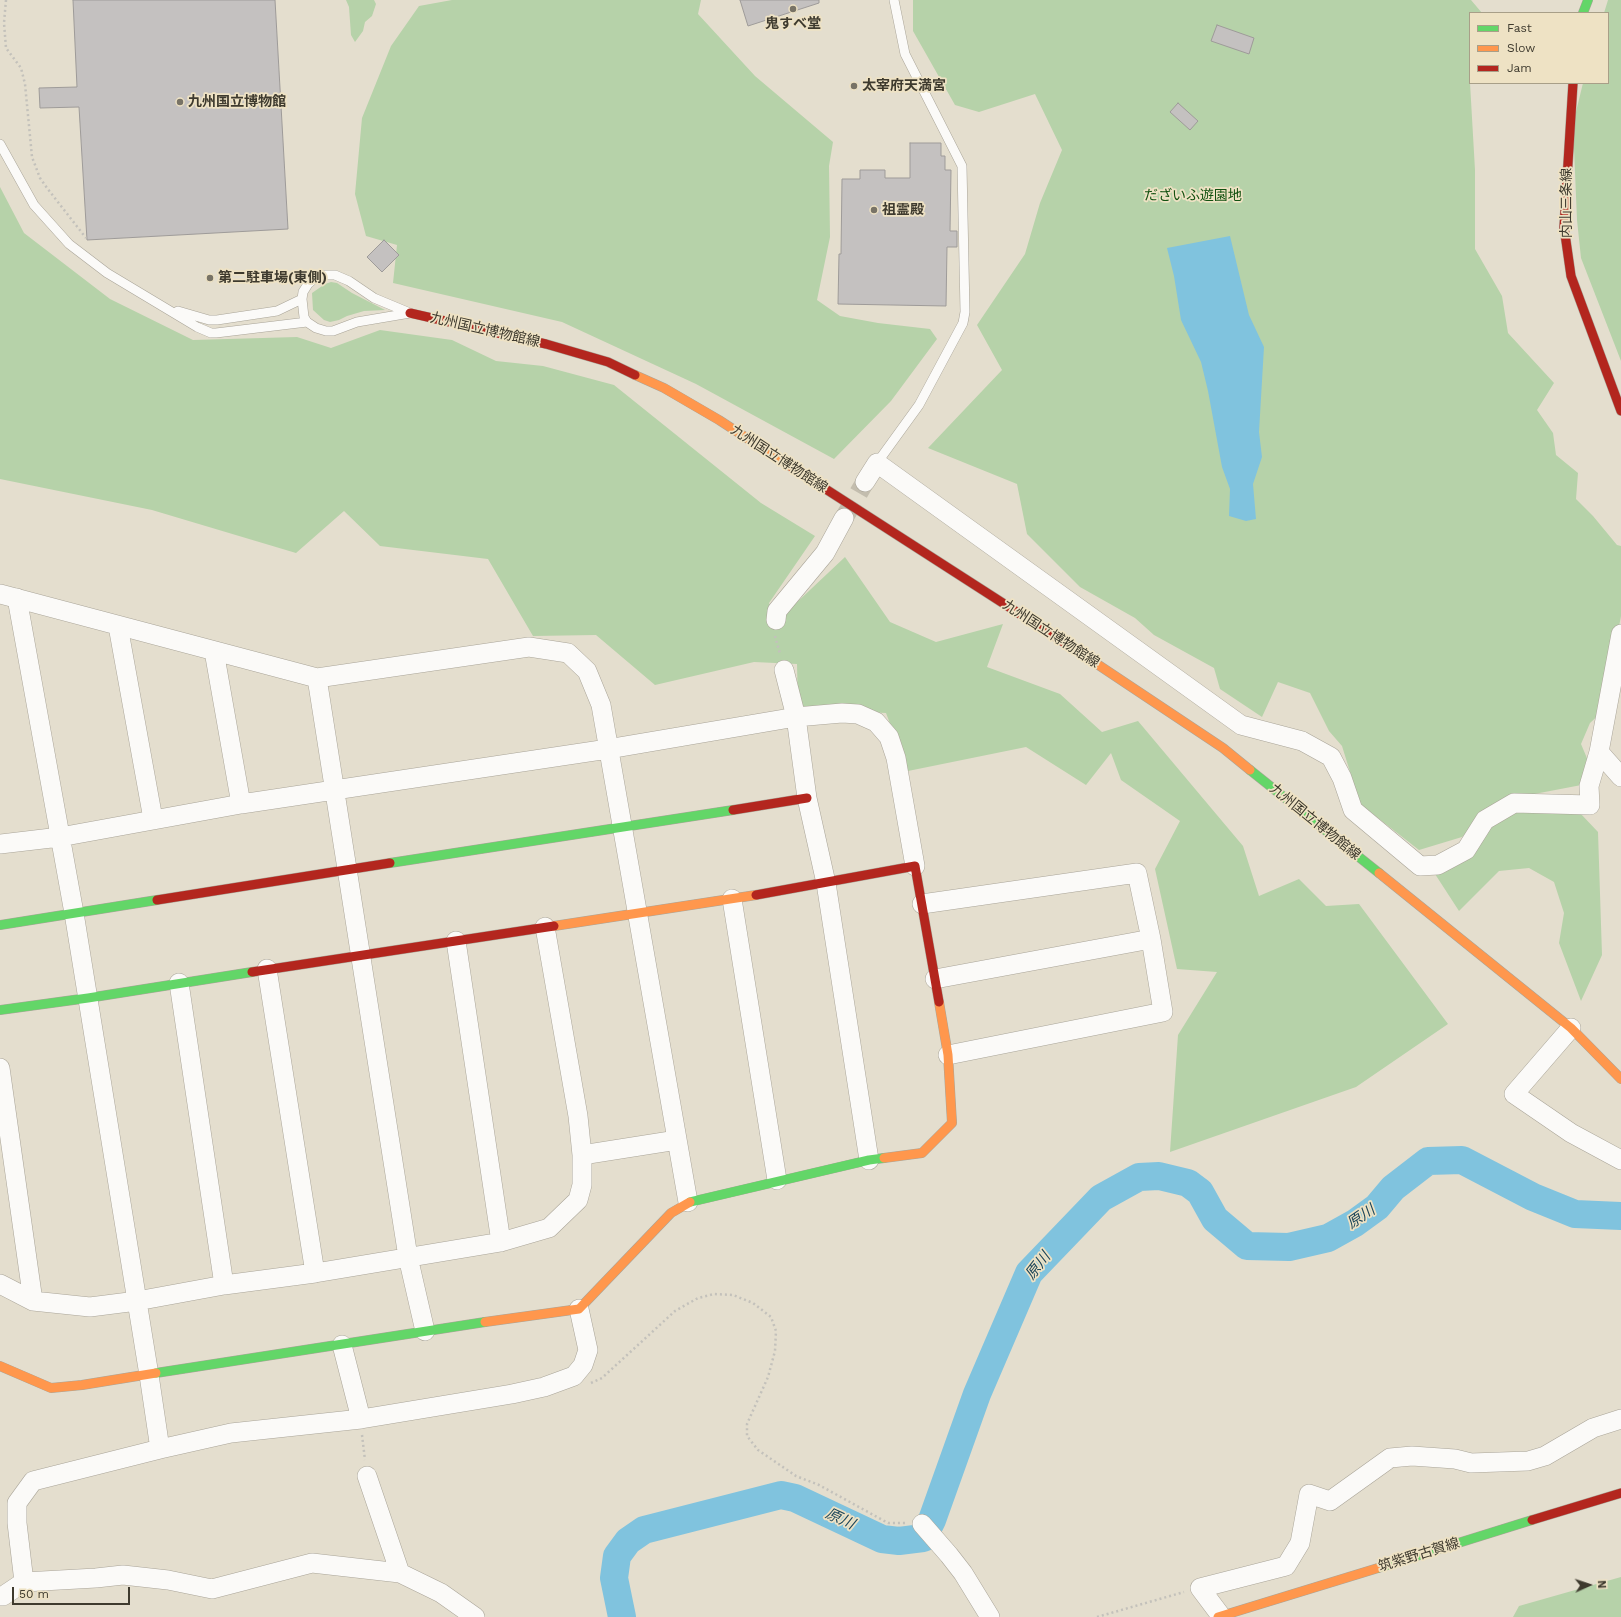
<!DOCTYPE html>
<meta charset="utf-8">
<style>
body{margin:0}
#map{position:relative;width:1621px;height:1617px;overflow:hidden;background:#e4dece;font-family:"Work Sans",sans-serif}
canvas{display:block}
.legend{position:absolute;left:1469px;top:12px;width:140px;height:72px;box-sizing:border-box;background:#eee2c4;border:1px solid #a89f88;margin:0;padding:5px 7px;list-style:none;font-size:12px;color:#3e3a2e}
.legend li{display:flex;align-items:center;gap:8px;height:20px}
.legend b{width:20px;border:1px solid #a89f88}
.north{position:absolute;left:1569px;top:1565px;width:40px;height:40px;-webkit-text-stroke:3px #eee2c4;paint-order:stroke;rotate:87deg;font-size:11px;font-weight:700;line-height:16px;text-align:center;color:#3e3a2e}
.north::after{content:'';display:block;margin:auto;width:14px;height:18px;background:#3e3a2e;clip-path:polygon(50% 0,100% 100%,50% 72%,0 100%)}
.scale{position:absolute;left:12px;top:1587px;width:118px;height:18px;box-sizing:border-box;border:2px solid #3e3a2e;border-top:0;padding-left:5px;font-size:12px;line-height:14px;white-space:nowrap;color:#3e3a2e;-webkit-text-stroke:3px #eee2c4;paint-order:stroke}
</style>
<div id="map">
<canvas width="1621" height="1617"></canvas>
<ul class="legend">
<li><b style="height:5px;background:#63d668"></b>Fast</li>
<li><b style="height:5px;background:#ff974d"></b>Slow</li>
<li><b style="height:5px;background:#b3261e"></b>Jam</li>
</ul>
<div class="north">N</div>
<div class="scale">50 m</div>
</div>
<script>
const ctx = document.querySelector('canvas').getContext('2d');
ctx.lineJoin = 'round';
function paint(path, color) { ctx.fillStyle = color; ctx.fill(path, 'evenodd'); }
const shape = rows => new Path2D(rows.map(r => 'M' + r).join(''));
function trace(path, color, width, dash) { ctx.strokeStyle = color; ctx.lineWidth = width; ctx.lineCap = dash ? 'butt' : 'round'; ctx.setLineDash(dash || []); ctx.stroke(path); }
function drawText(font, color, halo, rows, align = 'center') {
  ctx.font = font + ' "Work Sans","Noto Sans JP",sans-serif'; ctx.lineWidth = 3.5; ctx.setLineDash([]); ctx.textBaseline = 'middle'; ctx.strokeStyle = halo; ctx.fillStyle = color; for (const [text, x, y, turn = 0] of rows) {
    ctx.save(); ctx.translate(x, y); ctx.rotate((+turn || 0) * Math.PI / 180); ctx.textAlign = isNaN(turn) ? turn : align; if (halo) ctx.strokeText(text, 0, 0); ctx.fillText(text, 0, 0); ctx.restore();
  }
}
paint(shape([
 [346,0,374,0,376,4,372,16,365,22,363,31,355,42,351,35,349,7],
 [452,0,701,0,698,14,755,76,833,142,829,166,830,237,817,300,840,316,878,323,930,329,937,339,891,401,834,459,696,384,562,322,393,283,397,245,366,236,355,194,362,118,391,46,419,6],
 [913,0,1471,0,1482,13,1470,13,1470,83,1475,170,1475,249,1502,296,1508,333,1554,383,1537,410,1553,433,1556,455,1578,473,1576,499,1593,516,1617,545,1621,546,1621,616,1603,711,1590,723,1581,744,1597,782,1503,800,1462,837,1419,850,1360,804,1342,746,1329,731,1310,693,1278,682,1262,717,1220,689,1214,668,1154,635,1135,618,1080,587,1027,534,1017,484,928,448,1002,370,977,325,1025,254,1040,203,1062,150,1035,94,979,112,955,105,913,31],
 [1608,0,1621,0,1621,361,1581,258,1577,220,1573,124,1583,83,1608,83,1608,13,1604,13],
 [0,187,24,233,110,299,193,340,297,337,331,348,380,330,452,340,496,361,543,366,614,385,761,503,815,536,769,603,776,622,845,557,890,622,936,642,1003,624,987,667,1060,694,1102,732,1138,721,1243,846,1259,896,1299,879,1326,906,1359,904,1448,1024,1356,1087,1170,1152,1178,1035,1217,972,1177,969,1155,869,1180,821,1121,780,1111,753,1086,785,1026,747,908,771,886,713,798,709,797,664,754,662,655,685,596,635,533,636,488,559,380,546,344,511,296,553,152,510,0,479],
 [331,282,337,283,352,293,385,310,364,311,347,316,339,320,330,322,324,320,313,310,312,293,325,284],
 [1514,808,1580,813,1598,832,1602,955,1581,1001,1559,943,1564,913,1554,882,1529,868,1499,871,1459,911,1435,874,1490,822],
 [1621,1577,1621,1617,1513,1617,1519,1606]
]), '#b6d2a9');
paint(shape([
 [1230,236,1249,315,1264,347,1259,432,1262,457,1253,484,1256,519,1246,521,1229,516,1230,489,1222,467,1208,391,1201,362,1181,320,1174,276,1167,248]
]), '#80c3de');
trace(shape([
 [622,1617,614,1578,617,1556,628,1541,644,1530,781,1495,795,1498,882,1539,899,1541,923,1538,932,1520,977,1394,1029,1273,1101,1198,1139,1177,1159,1176,1188,1183,1200,1192,1215,1219,1247,1246,1289,1247,1328,1238,1355,1223,1377,1207,1393,1188,1428,1161,1462,1160,1533,1197,1575,1214,1621,1216]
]), '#80c3de', 28);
const building = shape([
 [73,0,275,0,288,229,87,240,79,107,40,108,39,88,77,87,73,0],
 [740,0,819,0,819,3,748,26,740,0],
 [1217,25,1254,38,1249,54,1211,41,1217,25],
 [1178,103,1198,121,1190,130,1170,112,1178,103],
 [910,143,941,143,941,156,945,156,945,170,951,170,950,231,957,231,957,247,947,247,946,306,838,304,839,254,841,254,842,179,860,179,860,170,885,170,885,178,910,178,910,143],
 [384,240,399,255,382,272,367,257,384,240]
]);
paint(building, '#c4c1c0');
trace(building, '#9e9b99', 1);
trace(shape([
 [844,518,865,482]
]), '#c3bdae', 19, [19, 10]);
const lane = shape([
 [0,144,34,205,69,244,107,273,197,327,211,333,216,333,307,322],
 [325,275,335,275,349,281,374,298,410,313,357,322,333,331,326,331,316,328,307,322,304,317,302,299,303,292,308,284,315,278,325,275],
 [178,311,209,320,217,320,277,311,302,299],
 [877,463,919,405,963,323,965,312,962,166,905,54,894,0]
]);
const street = shape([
 [865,482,877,463,1241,725,1302,741,1331,757,1342,778,1353,810,1420,866,1438,865,1466,850,1485,820,1514,803,1590,805,1589,786,1599,752,1621,634],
 [0,594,317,678,529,647,568,653,587,671,601,705,688,1202],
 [17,598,74,913,149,1375,160,1449],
 [776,620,777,611,825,553,844,518],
 [118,626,153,819],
 [214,651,241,804],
 [784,670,796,717,807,798,826,883,869,1160],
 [317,678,408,1257,425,1331],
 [1599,752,1621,777],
 [0,844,60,837,241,804,608,749,796,717,842,713,858,714,876,722,889,737,896,758,915,866],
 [732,899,777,1180],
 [922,904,1137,873,1151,939,1163,1012,948,1055],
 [456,941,501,1242],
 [267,969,315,1273],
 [935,979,1151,939],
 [179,983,224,1285],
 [1571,1028,1514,1094,1571,1133,1621,1160],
 [0,1068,33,1301],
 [582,1155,677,1140],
 [0,1284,33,1301,90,1307,137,1301,224,1285,315,1273,501,1242,549,1228,578,1200,582,1185,582,1155,578,1116,545,927],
 [342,1345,361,1419],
 [367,1476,400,1573],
 [922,1524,949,1555,963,1573,990,1617],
 [24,1582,17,1523,17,1503,33,1481,160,1449,231,1433,361,1419,512,1394,544,1387,574,1376,583,1365,588,1350,579,1309],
 [0,1596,3,1596,24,1582,96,1578,123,1575,168,1580,212,1589,312,1563,400,1573,441,1593,475,1617],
 [1221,1616,1200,1588,1286,1566,1300,1543,1309,1494,1330,1501,1390,1458,1412,1456,1455,1459,1471,1463,1528,1461,1545,1456,1593,1428,1621,1419]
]);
const fast = shape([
 [1583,13,1588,0],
 [1250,770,1379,873],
 [390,863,733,810],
 [0,925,157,900],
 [0,1010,88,998,252,972],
 [690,1202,869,1160,884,1158],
 [156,1373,485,1322],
 [1378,1568,1532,1520]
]);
const slow = shape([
 [635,375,664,388,719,420,793,468],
 [1082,654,1223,748,1250,770],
 [1379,873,1571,1028,1621,1079],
 [554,926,756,895],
 [884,1158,922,1153,952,1123,948,1055,939,1002],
 [485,1322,579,1309,671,1213,690,1202],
 [0,1366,51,1388,82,1385,156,1373],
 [1218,1617,1378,1568]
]);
const jam = shape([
 [1573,83,1564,227,1571,276,1621,411],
 [410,313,546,344,608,362,635,375],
 [793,468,1082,654],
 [733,810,807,798],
 [756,895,915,866,939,1002],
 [157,900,390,863],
 [252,972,554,926],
 [1532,1520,1621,1493]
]);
trace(lane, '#a9a498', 10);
trace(street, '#a9a498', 20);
trace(fast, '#a9a498', 10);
trace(slow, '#a9a498', 10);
trace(jam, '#a9a498', 10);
trace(shape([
 [6,0,4,23,6,48,21,68,25,84,32,157,40,178,47,188,86,238],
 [775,636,780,654],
 [591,1383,602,1378,675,1311,698,1298,714,1294,733,1295,753,1303,771,1317,776,1331,775,1351,768,1377,747,1424,747,1436,758,1450,796,1476,819,1485,888,1523,905,1523],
 [362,1435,365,1460],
 [1097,1617,1184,1592]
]), '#c3c1bb', 2.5, [2, 3]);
trace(lane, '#fbfaf8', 9);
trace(street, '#fbfaf8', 19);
trace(fast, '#63d668', 9);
trace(slow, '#ff974d', 9);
trace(jam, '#b3261e', 9);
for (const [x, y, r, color] of [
 [793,9,4,"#787366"],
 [854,86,4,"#787366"],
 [180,102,4,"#787366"],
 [874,210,4,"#787366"],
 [210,278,4,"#787366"]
]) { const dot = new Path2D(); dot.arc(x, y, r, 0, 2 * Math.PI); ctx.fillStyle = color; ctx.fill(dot); trace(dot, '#eee2c4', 1.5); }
drawText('bold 14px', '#3e3a2e', '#eee2c4', [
 ["鬼すべ堂",793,24,"center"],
 ["太宰府天満宮",862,86],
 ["九州国立博物館",188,102],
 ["祖霊殿",882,210],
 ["第二駐車場(東側)",218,278]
], 'left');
drawText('14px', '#125110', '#eee2c4', [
 ["だざいふ遊園地",1193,196]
]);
drawText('14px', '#3e3a2e', '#eee2c4', [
 ["内山三条線",1567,203,-90],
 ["九州国立博物館線",485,330,13],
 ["九州国立博物館線",779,459,33],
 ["九州国立博物館線",1051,634,33],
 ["九州国立博物館線",1315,822,39],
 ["筑紫野古賀線",1419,1555,-17]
]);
drawText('italic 15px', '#1c465a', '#eee2c4', [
 ["原川",1361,1217,-34],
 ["原川",1038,1266,-52],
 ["原川",840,1519,25]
]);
</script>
